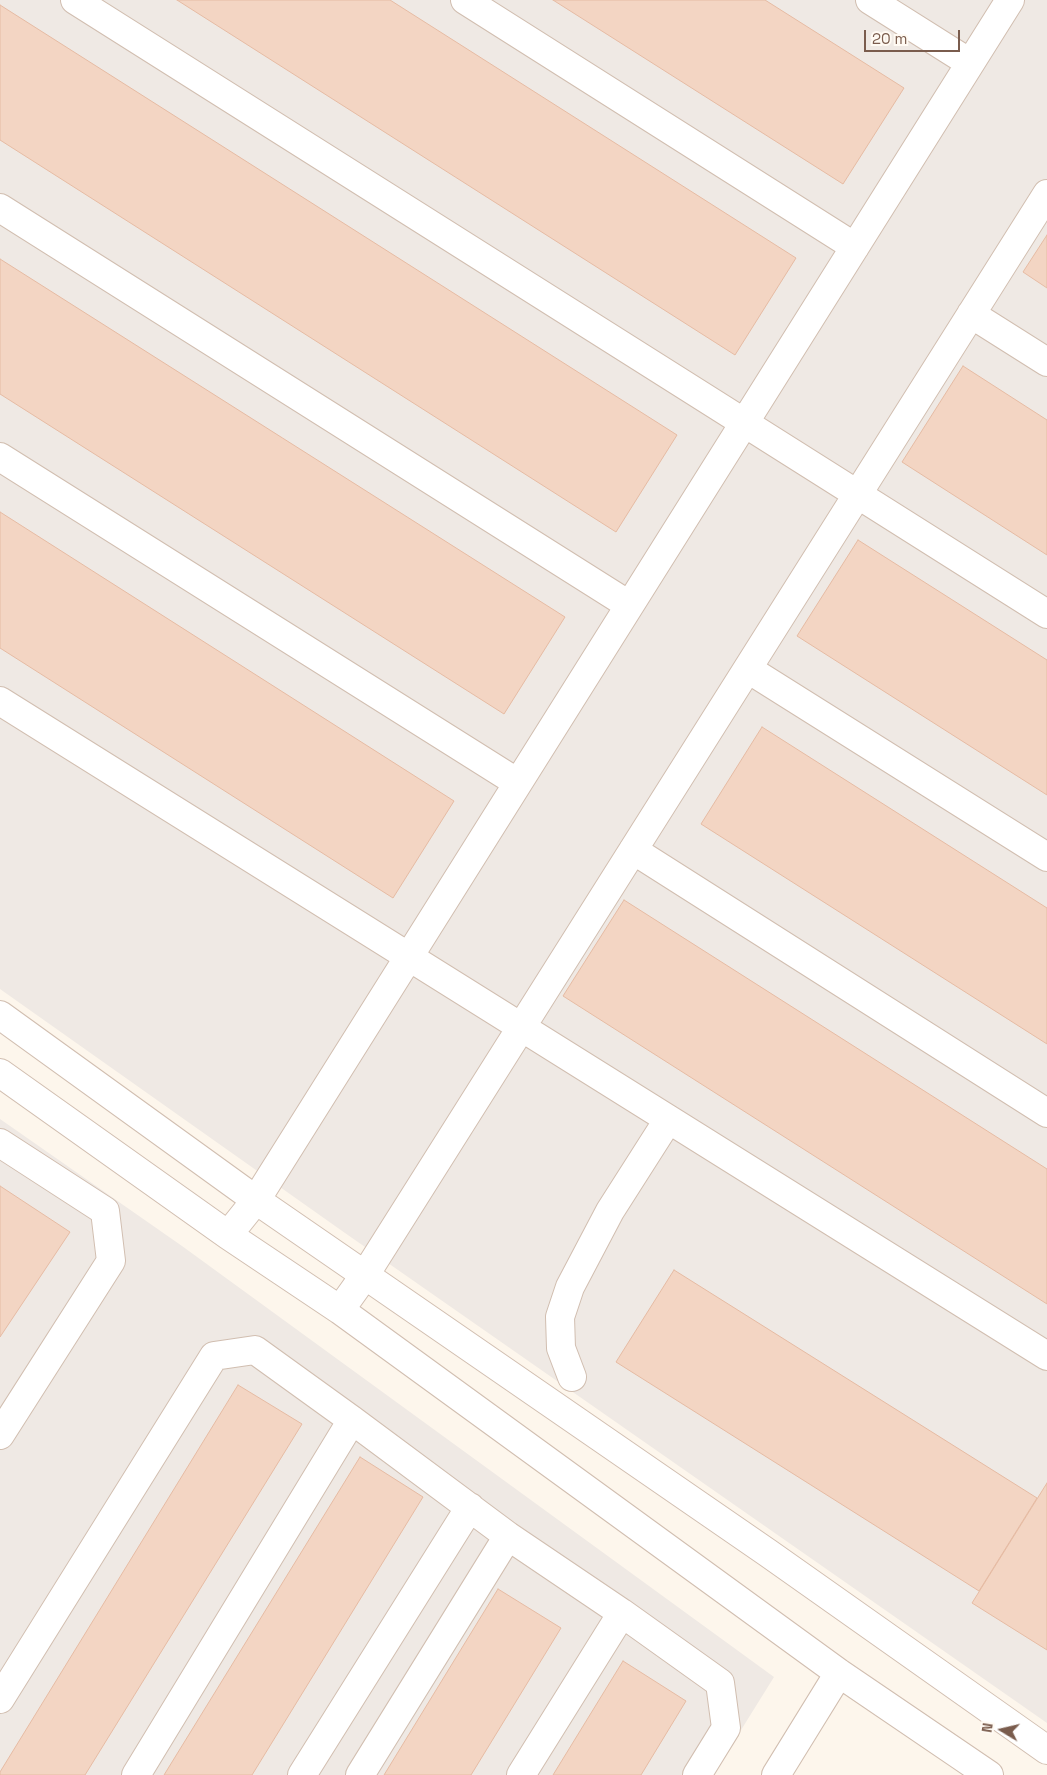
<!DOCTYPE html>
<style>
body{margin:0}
#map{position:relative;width:1047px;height:1775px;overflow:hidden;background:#fdf6ec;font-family:"Space Grotesk",sans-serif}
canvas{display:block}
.north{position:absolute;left:977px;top:1705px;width:50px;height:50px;-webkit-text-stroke:4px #fffaf3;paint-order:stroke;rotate:279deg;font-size:14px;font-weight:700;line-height:20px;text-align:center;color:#7a5c4d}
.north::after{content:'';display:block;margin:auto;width:18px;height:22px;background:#7a5c4d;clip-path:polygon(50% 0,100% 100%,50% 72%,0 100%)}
.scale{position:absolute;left:864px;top:30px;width:96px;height:22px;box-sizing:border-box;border:2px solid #7a5c4d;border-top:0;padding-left:6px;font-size:15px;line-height:18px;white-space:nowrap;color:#7a5c4d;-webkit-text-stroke:4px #fffaf3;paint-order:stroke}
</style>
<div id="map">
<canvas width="1047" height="1775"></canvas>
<div class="north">N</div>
<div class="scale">20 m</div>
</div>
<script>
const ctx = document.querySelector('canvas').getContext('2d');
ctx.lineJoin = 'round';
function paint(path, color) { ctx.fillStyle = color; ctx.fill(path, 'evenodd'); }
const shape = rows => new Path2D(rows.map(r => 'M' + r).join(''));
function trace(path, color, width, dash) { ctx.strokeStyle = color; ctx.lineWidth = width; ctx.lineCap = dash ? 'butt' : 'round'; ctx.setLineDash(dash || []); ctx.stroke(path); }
paint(shape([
 [0,0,1047,0,1047,1723,345,1233,0,989],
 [0,1119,182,1246,774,1677,713,1775,0,1775]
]), '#efe9e4');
const building = shape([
 [177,0,390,0,796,258,735,355,177,0],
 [553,0,765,0,904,88,843,184,553,0],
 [0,5,677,435,616,532,0,140,0,5],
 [1047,235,1047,288,1023,272,1047,235],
 [0,259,565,617,504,714,0,394,0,259],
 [963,366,1047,420,1047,555,902,462,963,366],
 [0,512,454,801,393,898,0,648,0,512],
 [858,540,1047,660,1047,795,797,636,858,540],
 [762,727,1047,908,1047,1044,701,824,762,727],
 [624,900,1047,1169,1047,1304,563,996,624,900],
 [0,1186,70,1232,0,1337,0,1186],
 [674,1270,1037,1498,979,1591,616,1362,674,1270],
 [238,1385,302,1424,85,1775,0,1775,0,1772,238,1385],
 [360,1457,423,1497,252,1775,164,1775,360,1457],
 [1047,1483,1047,1650,972,1603,1047,1483],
 [498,1589,561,1628,471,1775,384,1775,498,1589],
 [623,1661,686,1701,641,1775,553,1775,623,1661]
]);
paint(building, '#f3d5c3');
trace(building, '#e6bba3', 1);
const minor = shape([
 [75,0,1047,614],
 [465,0,855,247],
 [870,0,970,63],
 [0,208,629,605],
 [971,314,1047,362],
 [0,457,518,783],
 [748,669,1047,857],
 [0,701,1047,1356],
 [633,850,1047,1113],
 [0,1015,256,1200,768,1553,1047,1750],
 [0,1073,228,1235,340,1310,839,1673,989,1775],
 [0,1143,105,1211,111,1261,0,1435],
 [228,1235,256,1200,1010,0],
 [340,1310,365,1275,1047,194],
 [572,1377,561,1348,560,1317,570,1287,610,1211,668,1120],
 [0,1699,214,1356,255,1350,352,1420,508,1536,622,1613,720,1683,726,1728,697,1775],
 [136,1775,352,1420],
 [302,1775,470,1507],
 [360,1775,508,1536],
 [521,1775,622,1613],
 [776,1775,839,1673]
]);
trace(minor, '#d1beb0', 30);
trace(minor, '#fff', 28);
</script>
